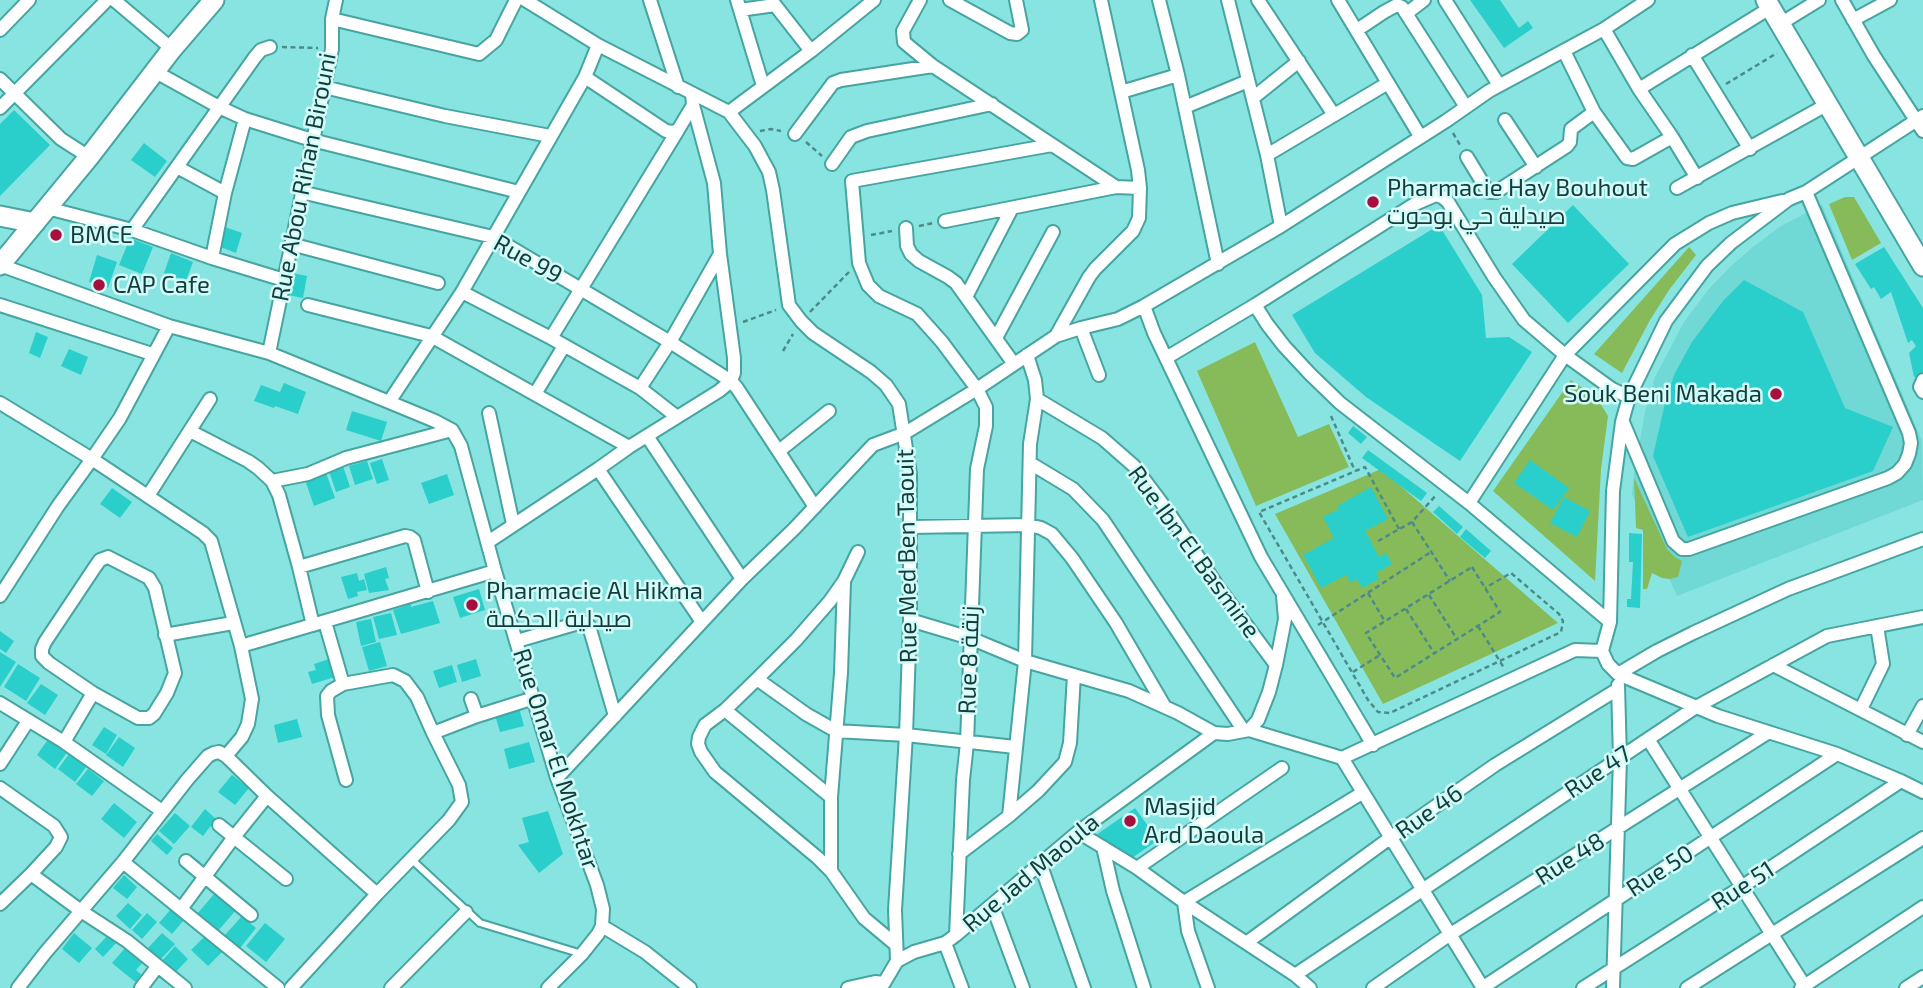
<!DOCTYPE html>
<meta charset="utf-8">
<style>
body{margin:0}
canvas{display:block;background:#88e4e1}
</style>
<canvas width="1923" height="988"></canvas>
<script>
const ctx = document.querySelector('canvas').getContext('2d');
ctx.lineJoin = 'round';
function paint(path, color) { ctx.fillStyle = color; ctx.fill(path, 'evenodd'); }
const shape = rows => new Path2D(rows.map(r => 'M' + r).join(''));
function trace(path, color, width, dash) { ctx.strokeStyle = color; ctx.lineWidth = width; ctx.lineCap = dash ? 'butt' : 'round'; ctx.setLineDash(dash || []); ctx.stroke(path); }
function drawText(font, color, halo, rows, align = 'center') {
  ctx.font = font + ' "Exo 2",Cairo,sans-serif'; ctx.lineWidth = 5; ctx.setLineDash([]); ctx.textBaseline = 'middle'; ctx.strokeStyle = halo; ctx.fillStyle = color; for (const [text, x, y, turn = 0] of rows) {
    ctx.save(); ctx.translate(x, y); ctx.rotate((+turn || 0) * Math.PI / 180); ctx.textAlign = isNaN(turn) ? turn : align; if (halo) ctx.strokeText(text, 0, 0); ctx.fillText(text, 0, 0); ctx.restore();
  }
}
paint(shape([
 [1822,205,1922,441,1923,500,1677,596,1632,494,1634,474,1645,412,1655,377,1684,322,1708,290,1731,266,1754,246,1781,226]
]), '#70d8d5');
paint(shape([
 [1845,197,1854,197,1881,243,1852,260,1829,204],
 [1689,247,1696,255,1669,290,1650,320,1622,373,1594,354],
 [1255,342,1298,437,1329,424,1349,467,1256,506,1197,371],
 [1571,380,1597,398,1608,416,1601,469,1595,581,1493,491],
 [1381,469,1558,623,1383,704,1275,514],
 [1634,478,1667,549,1675,557,1682,561,1678,577,1670,579,1662,578,1652,573,1647,589,1643,589,1643,530,1636,528]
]), '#87bb5a');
paint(shape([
 [1470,0,1500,0,1519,28,1528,21,1533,28,1504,48],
 [14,110,50,145,0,196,0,124],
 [144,143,167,161,155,177,131,160],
 [1573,205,1629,264,1568,323,1512,264],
 [1439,225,1482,295,1486,338,1509,337,1532,352,1460,461,1366,397,1315,353,1292,315],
 [225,227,242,233,236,253,218,246],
 [130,238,153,247,142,274,119,265],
 [1884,247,1923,308,1923,374,1921,376,1914,377,1909,353,1916,346,1912,340,1908,343,1891,292,1881,299,1874,287,1871,289,1855,264],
 [171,253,193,262,186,281,164,273],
 [97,255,117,262,108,288,89,282],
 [292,273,307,276,303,298,288,295],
 [1744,280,1803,312,1845,408,1893,427,1873,471,1688,537,1653,456,1666,399,1675,373,1692,342,1723,301],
 [36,332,48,337,40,358,29,353],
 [69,349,88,357,81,375,61,366],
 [284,383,306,392,298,414,275,406,274,408,254,401,261,385,280,392],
 [352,411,387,422,381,441,346,430],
 [1353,426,1367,437,1361,444,1348,433],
 [1368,450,1427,493,1421,501,1362,458],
 [382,459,389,480,377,484,370,463],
 [1530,460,1569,488,1553,510,1514,483],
 [367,461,373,479,355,485,349,466],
 [343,466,350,487,336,492,329,471],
 [326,473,335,498,314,506,305,480],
 [447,474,454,495,429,504,421,483],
 [1371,487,1388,519,1365,531,1379,557,1386,553,1392,564,1376,573,1379,579,1362,588,1357,579,1351,583,1346,575,1321,588,1303,555,1334,538,1323,517,1339,509,1337,506],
 [112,488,132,502,120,518,100,504],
 [1564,497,1590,511,1577,537,1550,523],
 [1439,506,1463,527,1457,534,1433,512],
 [1466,529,1491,551,1485,558,1460,537],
 [1629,533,1642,534,1640,608,1627,607,1627,599,1631,599,1633,562,1629,562],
 [386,567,389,578,385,579,389,590,369,593,364,574],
 [357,573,359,581,364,579,367,590,357,592,358,596,348,599,341,577],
 [479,589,485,610,460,618,453,597],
 [433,601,440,623,401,634,393,610,411,604,411,607],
 [391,613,397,635,379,639,373,617],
 [371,619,376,642,361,646,356,622],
 [0,631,14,641,6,653,0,649],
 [380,642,387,666,369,671,362,647],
 [0,652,16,662,0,687],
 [329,659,335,677,312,684,308,672,316,670,314,664],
 [476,659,481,676,462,682,457,665],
 [18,664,40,678,26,701,4,687],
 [452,665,457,682,439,688,433,671],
 [41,684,58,695,45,715,27,703],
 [519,708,524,726,500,732,495,715],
 [297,719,302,737,278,743,274,725],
 [104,727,117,735,106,754,92,745],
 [119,737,135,748,123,767,106,755],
 [49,738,68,751,55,769,37,755],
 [529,742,535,762,509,769,504,749],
 [69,754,86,767,75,782,58,769],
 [88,769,104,781,92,796,76,784],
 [232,775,249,788,235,805,218,792],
 [114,803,137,822,124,838,101,819],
 [1135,808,1158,840,1132,858,1096,835],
 [205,809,216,819,203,836,191,827],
 [548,811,563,854,539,873,518,845,529,842,522,818],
 [175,813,190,826,174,844,159,831],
 [157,834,173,848,167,855,151,841],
 [124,875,137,887,127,899,113,888],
 [215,893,236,910,218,931,197,914],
 [128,903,142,915,130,929,116,916],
 [171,909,184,920,172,934,159,923],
 [147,913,157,922,142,939,132,930],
 [242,916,256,928,240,948,225,935],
 [265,923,285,939,266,962,246,946],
 [74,933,92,948,79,963,62,949],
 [162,933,175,944,160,960,148,948],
 [109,934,117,942,103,957,95,949],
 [206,935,223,951,208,966,191,950],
 [175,946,188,959,175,973,162,961],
 [126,947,143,962,136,970,145,978,139,985,112,963]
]), '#2aceca');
const lane = shape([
 [411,859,480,923,582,954]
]);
const street = shape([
 [114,0,172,49],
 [525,0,598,45,729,112,755,146,769,172,773,190,789,305,801,321,813,333,871,372,886,385,899,404,910,474,910,620,906,735,895,910,897,961],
 [650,0,678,87],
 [737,0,763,86],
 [920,0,903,31,904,42,933,66,1116,187],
 [950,0,1010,33,1017,34,1022,30,1016,0],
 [1159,0,1178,75,1218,264],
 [1228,0,1267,155,1281,226],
 [1258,0,1334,115],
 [1338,0,1420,136],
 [1445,0,1499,85],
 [1842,0,1874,56,1923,131],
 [740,10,775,5,811,51],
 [1407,13,1424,0],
 [332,19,479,54,496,40,516,0],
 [1853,20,1890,0],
 [1780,24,1819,0],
 [1604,29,1639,89,1672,137,1697,178],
 [0,30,29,0],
 [1357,30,1384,12,1397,5,1402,7,1466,107],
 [1564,51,1594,112,1627,158,1633,159,1672,137],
 [1692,55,1750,149],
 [154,71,219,107,245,119,312,140,519,192],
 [585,77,666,131,673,132,678,130,693,105],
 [0,79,61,139,89,157],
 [324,87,445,116,550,136],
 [1639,89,1770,8],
 [1121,92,1178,75],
 [692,94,693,105,714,183,720,254,734,358,734,373,731,381],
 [1253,98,1299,61],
 [1185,107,1248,81],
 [0,108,107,0],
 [729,112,811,51,874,0],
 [1923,116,1806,192,1789,199,1731,243,1707,266,1666,321,1629,397,1622,422,1613,491,1610,622,1602,651,1608,664,1618,674,1718,716,1837,754,1901,781,1923,792],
 [1505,120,1536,167],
 [795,134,833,83,841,80,933,66],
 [1267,155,1388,83],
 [1467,157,1487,190,1489,192,1496,192,1567,146,1570,142,1571,129,1594,112],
 [832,164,851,137,867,131,992,104],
 [177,167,225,193],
 [1677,188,1828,104],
 [301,192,493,237,670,342,731,381,737,388,815,507],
 [47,208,132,230,212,258,284,280],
 [945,221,1116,187,1140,188],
 [906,228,907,246,911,254,919,261,948,277,956,283,1014,364],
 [132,230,255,57,261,50,270,47],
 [291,244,438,283],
 [212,258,225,193,245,119],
 [0,265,169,326,269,353,389,402,435,421,452,430,461,446,495,571,557,778,597,885,603,909,602,926,598,934,582,954,548,988],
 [462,292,551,338,640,388,677,417],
 [966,297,1012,208],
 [0,305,152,354],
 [308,305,431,336,629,447],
 [1255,305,1267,324,1284,346,1310,374,1340,403,1469,503,1610,622],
 [1144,306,1154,333,1261,557,1373,745],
 [1081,328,1099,375],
 [1056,336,1089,277,1095,269,1133,231,1139,218,1140,188,1138,170,1101,0],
 [551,338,678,130],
 [996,338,1053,232],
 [269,353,332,49,332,19,336,0],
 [1166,358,1255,305,1413,205,1436,195,1442,197,1448,202,1494,277,1524,320,1565,355,1612,389,1629,397],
 [1923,380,1920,387,1923,392],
 [640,388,670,342,720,254],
 [535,394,564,346],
 [1037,399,1102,438,1134,466,1167,510,1218,587,1276,665],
 [389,402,462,292,585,77,598,45],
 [0,403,92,459,203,533,211,541,241,646,252,699,248,724,242,737,226,756],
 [489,413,513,524],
 [1623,422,1673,541,1682,549,1689,549,1888,478,1897,473,1905,464,1909,454,1911,443,1909,433,1806,192],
 [190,431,248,461,258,468,272,481,279,495,299,567,313,625],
 [647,436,742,579],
 [779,451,829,411],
 [1030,463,1073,489,1103,520,1244,731],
 [598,469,702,622],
 [272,481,308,474,346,458,452,430],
 [148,496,210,399],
 [1469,503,1565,355,1675,244,1709,223,1732,213,1782,201],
 [909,527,1029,525,1041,528,1052,534,1072,558,1116,623,1165,707],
 [488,542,598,469,629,447,719,391,731,381],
 [858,552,844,581,830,601,796,640,757,679,725,710,705,725,699,737,698,744,701,752,715,772,818,858,831,871,864,918,895,944],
 [108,557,149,578,155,588,175,673,167,693,154,714,149,718,138,718,93,693,49,663,42,656,42,649,45,642,95,567,100,560,108,557],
 [299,567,405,536,410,537,414,540,428,592],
 [0,596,58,506,92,459,120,418,169,326],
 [910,620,970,638,1025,661,1129,691,1178,713,1214,733,1228,734,1249,730,1342,758],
 [325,622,343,684],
 [165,635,233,623],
 [517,641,582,622,586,623,589,626,615,716],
 [241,646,495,571],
 [1773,665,1923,742],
 [1618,674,1657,651,1693,633,1788,589,1923,539],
 [757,679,806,714,836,731,906,735,1015,747],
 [471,699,477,716],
 [0,703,64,742,162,811],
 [1861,709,1883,664,1877,626],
 [725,710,831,797],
 [1249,730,1258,720,1269,692,1276,665,1285,619,1283,596],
 [433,733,477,716,534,698],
 [1907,735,1923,706],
 [1648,739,1806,988],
 [64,742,93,693],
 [1342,758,1575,650,1602,651],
 [1342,758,1483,988],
 [0,764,28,721],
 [557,778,742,579,794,529,873,445,905,433,977,389,1056,336,1081,328,1118,319,1144,306,1281,226,1446,121,1489,91,1604,29,1648,0],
 [0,788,54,826,61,837,56,847,31,874,0,904],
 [1009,816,1025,661,1030,444,1037,399,1035,380,1027,355],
 [219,825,286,879],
 [1078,832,1137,868,1184,902,1295,975,1310,988],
 [1103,847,1113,891,1144,988],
 [959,854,1009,816,1038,791,1065,762,1070,743,1074,675],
 [186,861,251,915],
 [123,862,278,988],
 [1040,863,1084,988],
 [1137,868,1282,768],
 [831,871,831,797,841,673,844,582],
 [31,874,81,911,127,941,185,988],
 [992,905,1023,988],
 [181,909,234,837,267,796],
 [602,926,645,952,690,988],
 [956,935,963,780,967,743,977,469,986,426,986,407,977,389,942,342,917,314,879,296,868,285,859,263,852,181,1052,145],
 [945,943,962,988],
 [1246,943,1390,838,1495,765,1618,689],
 [1295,975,1696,707,1827,636,1923,617],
 [884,983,897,961,914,952,945,943,956,935,1078,832,1214,733],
 [18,988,45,953,123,862,187,780,208,756,214,753,219,752,226,756,267,796,377,894],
 [141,988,157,967],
 [291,988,377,894,449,820,462,802,459,785,433,733,417,697,405,681,393,675,343,684,331,691,327,696,328,715,346,780],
 [391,988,466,912],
 [848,988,875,982,884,983],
 [1208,988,1188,931,1184,902,1362,793],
 [1373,988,1449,935,1769,732],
 [1482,988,1837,754],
 [1583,988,1743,886,1901,781],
 [1613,988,1620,758,1618,685],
 [1687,988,1923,838],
 [1801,988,1923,907],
 [1906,988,1923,977]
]);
const secondary = shape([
 [1766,0,1923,266],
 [0,216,35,223],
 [0,265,89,157,172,49,214,0]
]);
trace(lane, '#46a4a1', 10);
trace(street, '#46a4a1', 16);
trace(secondary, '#46a4a1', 23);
trace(shape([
 [282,47,318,48],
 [1726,84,1777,53],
 [760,131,771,129,781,131],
 [1453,133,1460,145],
 [806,142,822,156],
 [919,226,933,223],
 [871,235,892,231],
 [810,312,849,272],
 [743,322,776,310],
 [783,351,793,334],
 [1331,416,1355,471],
 [1412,522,1450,581],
 [1399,529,1365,467,1259,512,1368,700,1378,712,1390,713,1561,632,1563,621,1559,614,1511,573,1485,588],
 [1378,541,1412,522,1437,494],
 [1472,567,1500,612,1395,678,1366,633,1472,567],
 [1368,593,1384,620],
 [1429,595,1457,639],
 [1406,609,1434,653],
 [1318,625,1431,552],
 [1478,626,1504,668],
 [1353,672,1380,655]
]), '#4b8b89', 2.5, [5, 3.5]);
trace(lane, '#fff', 6);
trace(street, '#fff', 12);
trace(secondary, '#fff', 19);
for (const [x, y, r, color] of [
 [1373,202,7,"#a70f3e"],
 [56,235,7,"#a70f3e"],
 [99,285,7,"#a70f3e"],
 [1776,394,7,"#a70f3e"],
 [472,605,7,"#a70f3e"],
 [1130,821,7,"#a70f3e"]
]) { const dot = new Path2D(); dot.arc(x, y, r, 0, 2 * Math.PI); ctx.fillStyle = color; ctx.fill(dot); trace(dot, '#d1fcfa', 2.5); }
drawText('24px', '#143c3a', '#d1fcfa', [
 ["Rue Abou Rihan Birouni",304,177,-79],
 ["Rue 99",528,259,29],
 ["Rue Ibn El Basmine",1194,552,54],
 ["Rue Med Ben Taouit",907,556,-91],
 ["Rue 8 زنقة",969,660,-88],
 ["Rue Omar El Mokhtar",556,759,72],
 ["Rue 47",1598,772,-34],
 ["Rue 46",1429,812,-35],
 ["Rue 48",1570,859,-32],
 ["Rue 50",1660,871,-33],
 ["Rue Jad Maoula",1031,873,-40],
 ["Rue 51",1743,886,-33]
]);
drawText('24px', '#143c3a', '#d1fcfa', [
 ["Pharmacie Hay Bouhout",1387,188],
 ["صيدلية حي بوحوت",1387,216],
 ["BMCE",70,235],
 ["CAP Cafe",113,285],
 ["Souk Beni Makada",1762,394,"right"],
 ["Pharmacie Al Hikma",486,591],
 ["صيدلية الحكمة",486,619],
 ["Masjid",1144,807],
 ["Ard Daoula",1144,835]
], 'left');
</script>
